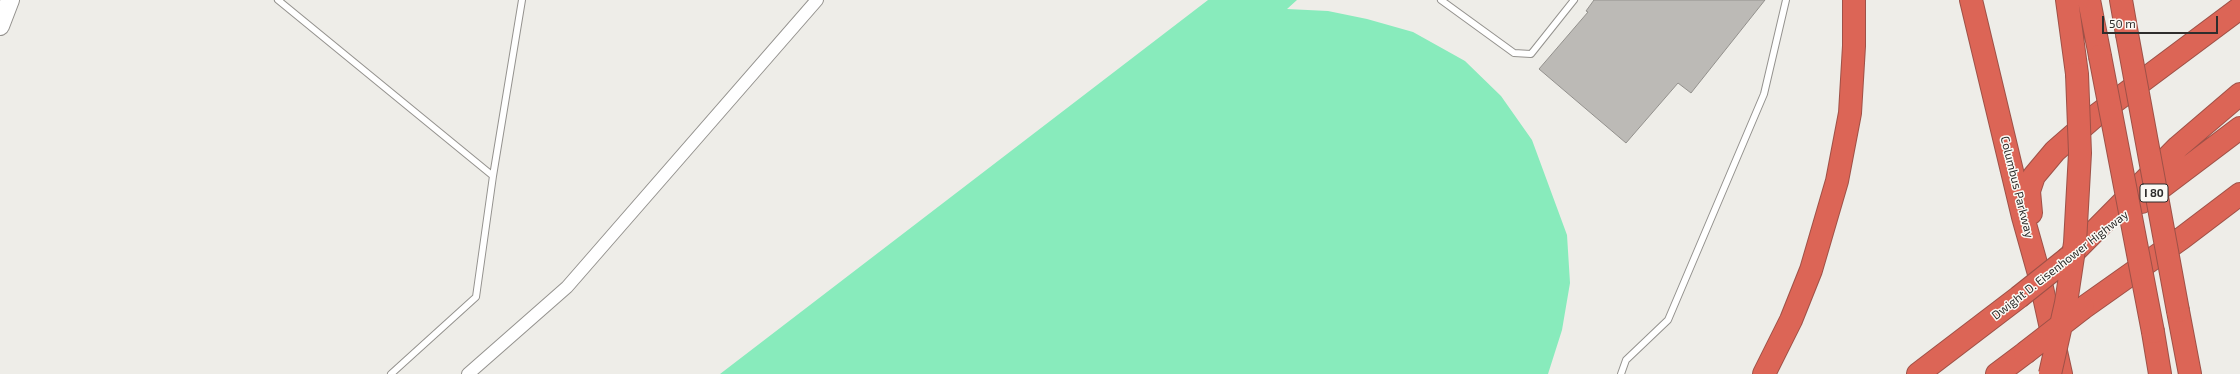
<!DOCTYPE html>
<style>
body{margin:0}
#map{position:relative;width:2240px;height:374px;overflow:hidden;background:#eeede8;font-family:"Exo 2",sans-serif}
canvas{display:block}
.scale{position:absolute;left:2102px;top:16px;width:116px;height:18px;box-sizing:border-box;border:2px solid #2e2d2c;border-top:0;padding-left:5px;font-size:12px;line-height:14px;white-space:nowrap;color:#2e2d2c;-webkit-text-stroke:3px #fbfaf5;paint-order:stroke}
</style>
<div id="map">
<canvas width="2240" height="374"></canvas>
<div class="scale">50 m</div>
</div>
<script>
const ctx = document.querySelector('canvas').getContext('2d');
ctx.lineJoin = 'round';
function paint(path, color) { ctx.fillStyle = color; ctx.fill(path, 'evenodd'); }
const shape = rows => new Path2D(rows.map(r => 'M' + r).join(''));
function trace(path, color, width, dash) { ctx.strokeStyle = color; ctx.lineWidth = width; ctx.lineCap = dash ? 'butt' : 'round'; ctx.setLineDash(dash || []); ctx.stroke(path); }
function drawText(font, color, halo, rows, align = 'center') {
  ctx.font = font + ' "Exo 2",sans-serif'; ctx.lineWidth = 3; ctx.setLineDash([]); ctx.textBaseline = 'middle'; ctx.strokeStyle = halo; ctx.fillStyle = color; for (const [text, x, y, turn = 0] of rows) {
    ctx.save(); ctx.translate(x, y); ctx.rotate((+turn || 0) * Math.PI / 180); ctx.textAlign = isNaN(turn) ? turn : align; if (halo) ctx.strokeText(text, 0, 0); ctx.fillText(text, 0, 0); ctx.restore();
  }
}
paint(shape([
 [1208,0,1297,0,1287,9,1328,11,1367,19,1413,32,1465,61,1501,96,1532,140,1567,235,1570,283,1562,330,1548,374,720,374]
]), '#88ebbc');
const building = shape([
 [1594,0,1765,0,1691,93,1678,83,1626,143,1539,69,1588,12,1586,11,1594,0]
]);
paint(building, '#bcbab6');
trace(building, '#93918d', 1);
const lane = shape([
 [278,0,493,176,476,297,391,374],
 [1441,0,1514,53,1531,54,1574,0],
 [493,176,522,0],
 [1621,374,1626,360,1668,320,1764,94,1786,0]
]);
const street = shape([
 [468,374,567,287,817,0]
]);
const secondary = shape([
 [0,26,10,0]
]);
const highway = shape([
 [1971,0,2023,217,2039,274,2061,374],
 [2067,0,2077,74],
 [2089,0,2100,56],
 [2121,0,2127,34],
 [2142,202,2240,128],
 [2031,213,2029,191,2034,176,2055,151,2094,117,2240,8],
 [2068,258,2178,147,2240,94],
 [2083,308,2182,238,2240,194],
 [2178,311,2190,374],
 [2153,332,2160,374],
 [1764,374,1791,320,1811,270,1837,181,1850,113,1854,46,1854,0],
 [1918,374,2019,297],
 [1997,374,2025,353]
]);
trace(lane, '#94928e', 8);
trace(street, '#94928e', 14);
trace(secondary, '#94928e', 20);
trace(highway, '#9f5147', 24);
trace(lane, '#fff', 6);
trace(street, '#fff', 12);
trace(secondary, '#fff', 18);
trace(highway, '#dc6556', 22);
const highwayBridge = shape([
 [2127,34,2178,311],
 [2100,56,2153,332],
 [2019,297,2068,258],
 [2025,353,2083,308],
 [2050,374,2066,303,2075,243,2080,153,2077,74]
]);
trace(highwayBridge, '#9f5147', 24, []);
trace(highwayBridge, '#dc6556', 22);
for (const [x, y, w] of [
 [2154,193,28]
]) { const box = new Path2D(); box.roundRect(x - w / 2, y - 9, w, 18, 3); ctx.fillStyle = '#fbfaf5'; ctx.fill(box); trace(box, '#2e2d2c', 1); }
drawText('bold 11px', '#2e2d2c', null, [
 ["I 80",2154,193]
]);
drawText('12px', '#2e2d2c', '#fbfaf5', [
 ["Columbus Parkway",2017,187,76],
 ["Dwight D. Eisenhower Highway",2060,265,-38]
]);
</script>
